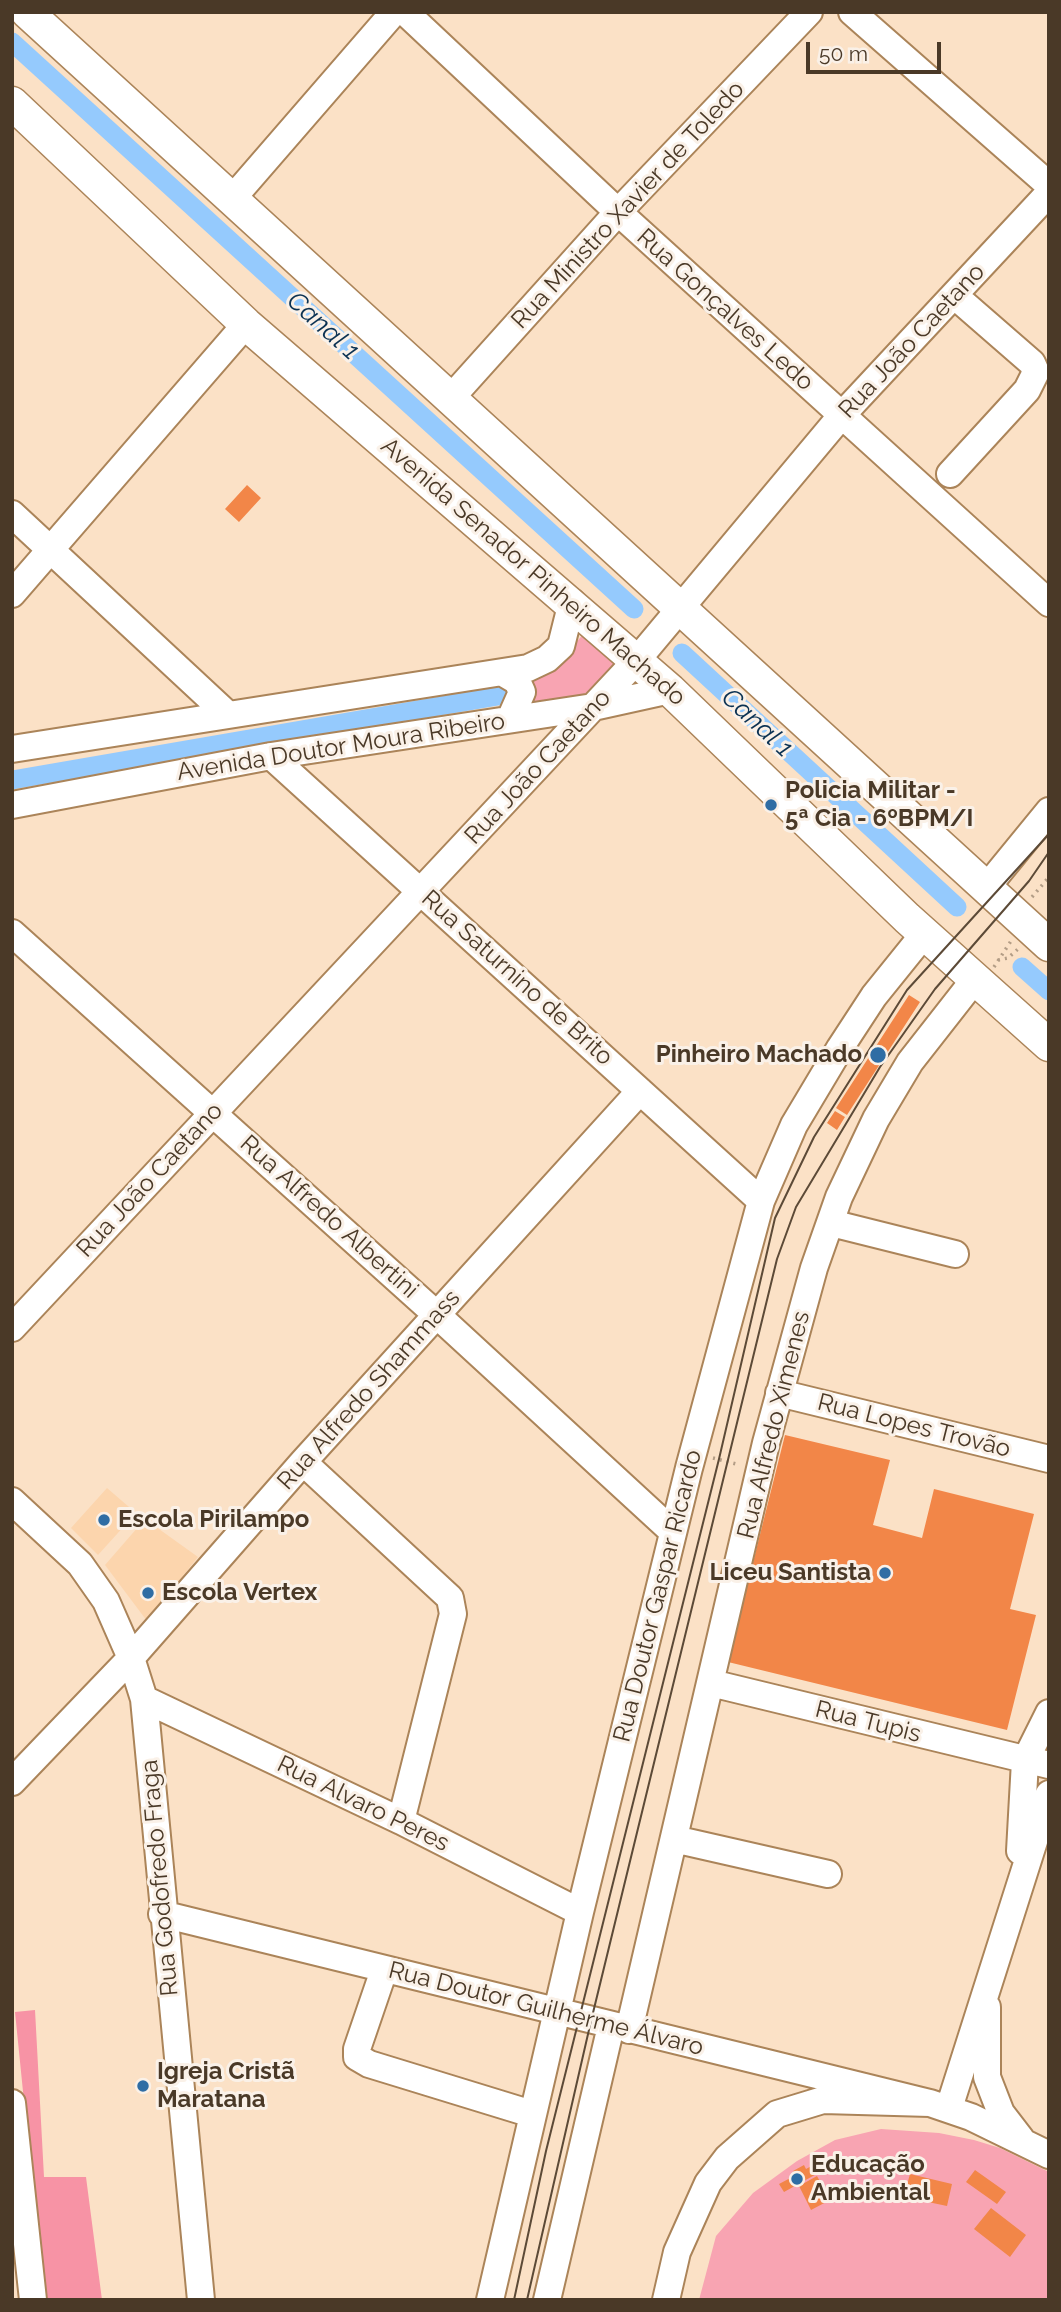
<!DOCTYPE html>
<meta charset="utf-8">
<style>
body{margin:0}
#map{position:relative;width:1061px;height:2312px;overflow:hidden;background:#fbe1c6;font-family:Raleway,sans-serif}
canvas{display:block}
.frame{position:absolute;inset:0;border:14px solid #4a3927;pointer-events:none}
.scale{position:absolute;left:806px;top:42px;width:135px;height:32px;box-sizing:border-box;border:4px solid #4a3927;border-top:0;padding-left:9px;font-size:21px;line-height:24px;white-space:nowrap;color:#4a3927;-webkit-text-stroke:5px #faf1e8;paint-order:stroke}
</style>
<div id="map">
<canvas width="1061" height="2312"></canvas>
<div class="frame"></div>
<div class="scale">50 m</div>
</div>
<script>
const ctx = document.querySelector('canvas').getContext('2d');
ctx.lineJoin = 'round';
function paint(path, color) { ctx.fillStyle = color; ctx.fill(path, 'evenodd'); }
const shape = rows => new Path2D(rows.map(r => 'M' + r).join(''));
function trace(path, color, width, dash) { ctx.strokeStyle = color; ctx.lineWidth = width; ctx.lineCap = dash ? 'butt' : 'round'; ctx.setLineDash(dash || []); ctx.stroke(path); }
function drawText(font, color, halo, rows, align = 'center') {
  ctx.font = font + ' Raleway,sans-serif'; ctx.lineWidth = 6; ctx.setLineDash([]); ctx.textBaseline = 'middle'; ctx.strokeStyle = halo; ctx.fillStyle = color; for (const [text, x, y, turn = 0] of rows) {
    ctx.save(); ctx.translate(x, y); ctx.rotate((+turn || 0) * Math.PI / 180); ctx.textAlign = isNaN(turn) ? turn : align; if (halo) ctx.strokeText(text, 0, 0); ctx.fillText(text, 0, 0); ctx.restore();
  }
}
paint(shape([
 [107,1488,136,1513,98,1555,71,1528],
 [145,1519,198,1557,147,1621,105,1565]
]), '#fcd5ad');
paint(shape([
 [585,632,619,662,592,692,531,707,525,680,562,659],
 [881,2129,939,2133,974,2140,1000,2148,1049,2172,1049,2300,699,2300,716,2236,753,2193,797,2161,835,2140]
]), '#f8a4b2');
paint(shape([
 [35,2010,44,2177,86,2177,102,2300,44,2300,15,2012]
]), '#f793a5');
trace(shape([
 [12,42,634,609],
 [682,653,957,907],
 [12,780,498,696],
 [1022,967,1049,991]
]), '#95cafd', 19);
paint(shape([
 [247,485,261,498,239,522,225,509],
 [909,995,920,1002,847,1115,836,1108],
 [835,1111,845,1117,837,1130,827,1123],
 [785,1435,890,1460,873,1525,922,1538,934,1489,1034,1514,1010,1609,1036,1615,1007,1730,728,1662],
 [826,2158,831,2166,784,2192,779,2184,796,2175,793,2171,804,2165,806,2169],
 [975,2170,1006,2192,997,2204,966,2182],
 [910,2174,952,2184,947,2206,928,2202,931,2190,926,2189,923,2201,904,2196],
 [817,2176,830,2200,811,2210,799,2186],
 [991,2208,1026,2235,1010,2257,974,2229]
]), '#f28648');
const minor = shape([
 [405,12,618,212,1049,603],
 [852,12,1049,185],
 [231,200,394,12],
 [449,400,618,212,809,12],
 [950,474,1027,390,1036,372,1032,363,955,296],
 [12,514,226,713],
 [12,594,246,324],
 [505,674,517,681,522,692,510,719],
 [12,749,528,668,547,659,561,646,572,602],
 [271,756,761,1201],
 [12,805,271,756,593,707,670,690],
 [986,888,1049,811],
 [12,933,437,1315,673,1532],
 [831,1223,955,1254],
 [12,1328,637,660,841,416,1049,193],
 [779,1393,1049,1459],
 [303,1462,450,1598,453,1614,401,1821],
 [12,1501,80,1564,106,1601,131,1658,144,1699,201,2300],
 [711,1683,1049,1765],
 [144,1699,401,1821,580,1912],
 [12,1782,131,1658,303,1462,640,1091],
 [674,1839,828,1874],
 [1020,1851,1025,1761,1049,1713],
 [162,1914,930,2103],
 [384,1970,357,2049,357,2057,369,2064,532,2114],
 [987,2007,987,2077,1001,2113,1021,2139],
 [629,2030,766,1443,814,1268,839,1197,876,1119,910,1062,975,979],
 [12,2103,33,2300],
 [949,2108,1049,1794],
 [490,2300,580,1912,689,1468,761,1201,794,1125,840,1048,874,996,924,934],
 [547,2300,611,2026],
 [666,2300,677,2252,708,2183,727,2158,777,2114,823,2100,930,2103,971,2117,1049,2155]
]);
const major = shape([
 [27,12,1049,945],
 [12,103,246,324,670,690,907,918,1049,1045]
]);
trace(minor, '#ab8459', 30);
trace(major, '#ab8459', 35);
trace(shape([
 [1032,897,1049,877],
 [998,960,1008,958,1018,949],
 [994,967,1011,941],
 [713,1458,740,1465]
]), '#b39d86', 3.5, [2, 5]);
trace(minor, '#fff', 26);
trace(major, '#fff', 32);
trace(shape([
 [514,2300,546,2151,719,1459,775,1218,814,1137,907,990,1049,834],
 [527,2300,591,2021,777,1259,796,1207,880,1067,935,989,1029,881,1049,852]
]), '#5c4a37', 2);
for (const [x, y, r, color] of [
 [771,805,7,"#2f6da4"],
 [878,1055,9,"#2f6da4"],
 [104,1520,7,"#2f6da4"],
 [885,1573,7,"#2f6da4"],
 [148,1593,7,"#2f6da4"],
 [143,2086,7,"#2f6da4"],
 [797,2179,7,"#2f6da4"]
]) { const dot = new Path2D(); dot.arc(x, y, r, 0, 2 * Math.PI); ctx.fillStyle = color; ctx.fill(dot); trace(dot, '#faf1e8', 2.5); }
drawText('24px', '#4a3927', '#faf1e8', [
 ["Rua Ministro Xavier de Toledo",628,205,-47],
 ["Rua Gonçalves Ledo",725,310,42],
 ["Rua João Caetano",912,341,-47],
 ["Avenida Senador Pinheiro Machado",533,572,41],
 ["Avenida Doutor Moura Ribeiro",341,747,-9],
 ["Rua João Caetano",538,767,-47],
 ["Rua Saturnino de Brito",517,978,42],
 ["Rua João Caetano",150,1180,-47],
 ["Rua Alfredo Albertini",329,1217,42],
 ["Rua Alfredo Shammass",369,1390,-48],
 ["Rua Alfredo Ximenes",774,1425,-76],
 ["Rua Lopes Trovão",914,1426,14],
 ["Rua Doutor Gaspar Ricardo",658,1596,-76],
 ["Rua Tupis",868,1722,14],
 ["Rua Alvaro Peres",363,1804,26],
 ["Rua Godofredo Fraga",160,1878,-95],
 ["Rua Doutor Guilherme Álvaro",546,2009,14]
]);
drawText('bold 24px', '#4a3927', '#faf1e8', [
 ["Policia Militar -",785,791],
 ["5ª Cia - 6ºBPM/I",785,819],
 ["Pinheiro Machado",862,1055,"right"],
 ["Escola Pirilampo",118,1520],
 ["Liceu Santista",871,1573,"right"],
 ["Escola Vertex",162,1593],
 ["Igreja Cristã",157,2072],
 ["Maratana",157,2100],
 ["Educação",811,2165],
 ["Ambiental",811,2193]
], 'left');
drawText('italic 26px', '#0b3253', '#faf1e8', [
 ["Canal 1",323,326,42],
 ["Canal 1",757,723,43]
]);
</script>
